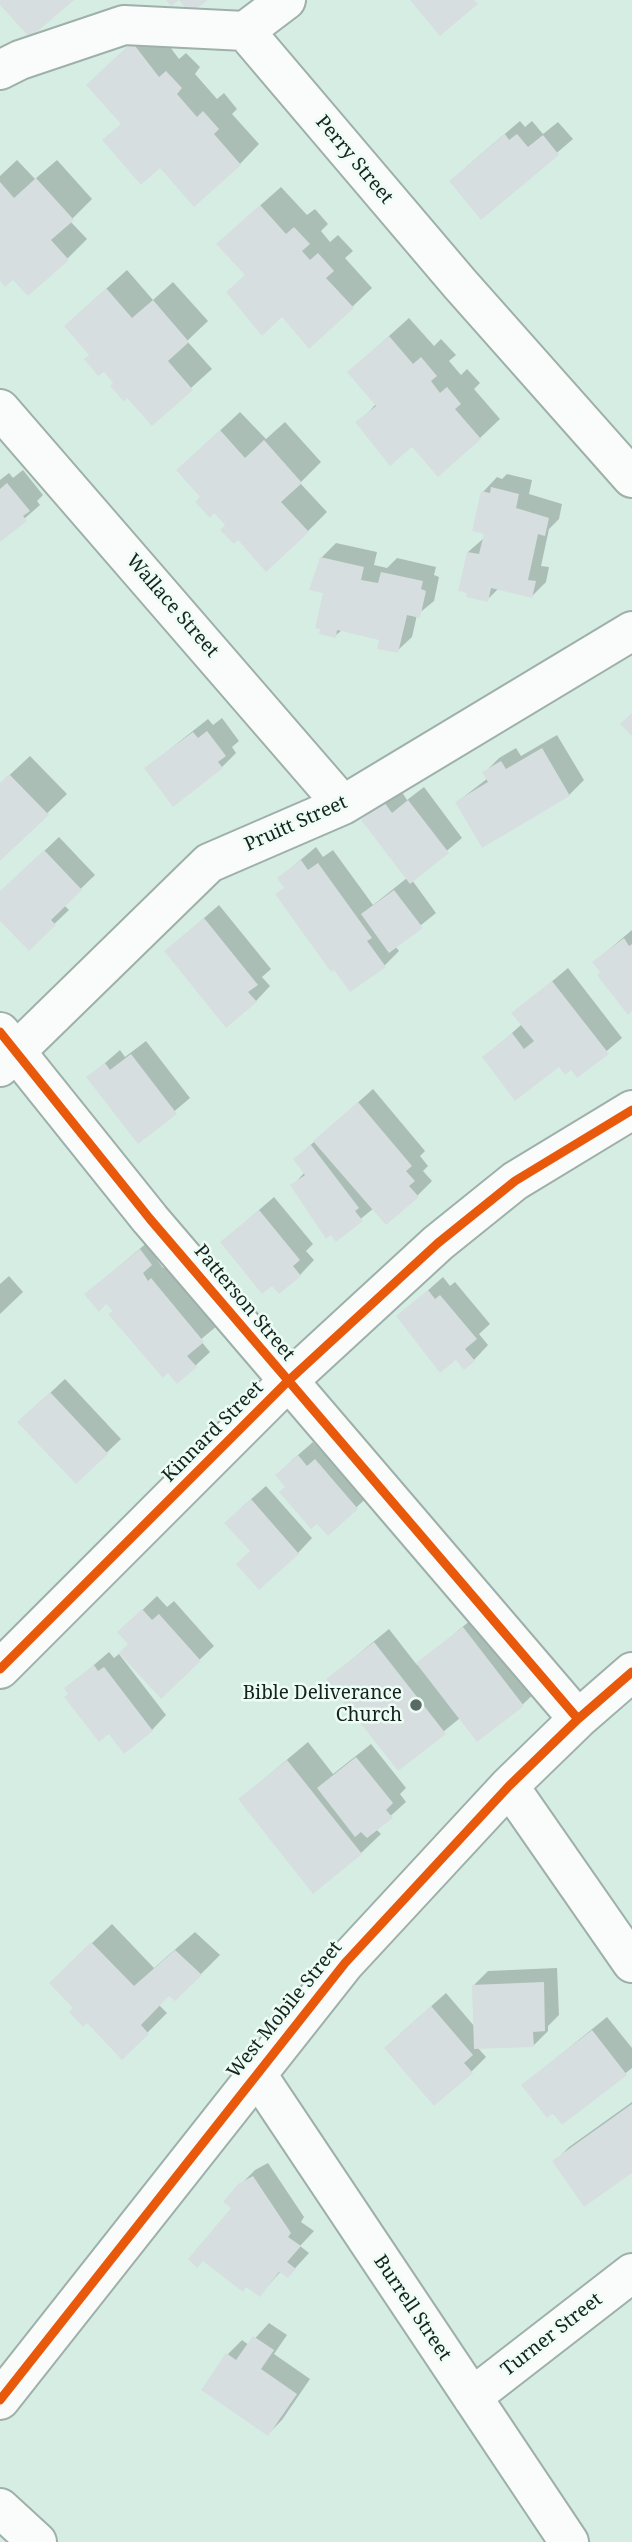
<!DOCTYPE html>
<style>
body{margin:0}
canvas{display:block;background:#d6ede4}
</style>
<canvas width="632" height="2542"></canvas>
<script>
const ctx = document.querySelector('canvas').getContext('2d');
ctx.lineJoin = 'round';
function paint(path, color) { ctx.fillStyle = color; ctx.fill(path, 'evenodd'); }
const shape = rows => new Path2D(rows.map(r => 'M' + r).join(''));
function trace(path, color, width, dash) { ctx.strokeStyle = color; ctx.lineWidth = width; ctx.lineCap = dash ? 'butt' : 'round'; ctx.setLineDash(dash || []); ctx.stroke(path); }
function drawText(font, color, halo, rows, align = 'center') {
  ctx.font = font + ' "Noto Serif",serif'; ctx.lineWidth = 5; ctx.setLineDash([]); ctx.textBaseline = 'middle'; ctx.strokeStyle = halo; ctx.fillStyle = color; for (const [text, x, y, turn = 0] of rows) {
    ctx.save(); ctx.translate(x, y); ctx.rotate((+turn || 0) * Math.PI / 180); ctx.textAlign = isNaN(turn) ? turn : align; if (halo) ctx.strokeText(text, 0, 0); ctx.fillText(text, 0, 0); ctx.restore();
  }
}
paint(shape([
 [153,24,179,59,186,53,200,67,195,74,217,99,224,93,237,109,232,114,259,144,240,164,122,123,88,85],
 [520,121,525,127,532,121,543,134,558,122,573,139,481,218,466,167],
 [17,160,35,179,57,160,92,199,70,221,87,239,67,259,14,277,0,278,0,176],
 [281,187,307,215,315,209,328,224,321,231,330,242,338,235,353,251,345,258,372,288,352,307,247,274,238,225],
 [127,270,153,300,173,282,208,321,187,341,212,369,152,423,91,355,86,307],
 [409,318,434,346,441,339,456,355,449,361,461,375,467,369,480,383,474,389,500,419,480,438,412,445,358,423,376,404,349,372],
 [240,412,266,439,285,422,321,462,300,483,327,512,308,531,227,525,198,451],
 [23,470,43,495,37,501,40,505,0,540,0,480,9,473,13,478],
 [507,474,532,480,529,494,562,504,559,519,549,529,541,566,549,567,546,582,532,596,499,588,487,600,468,552,484,538,483,492,497,477,502,479],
 [336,543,377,552,374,565,387,568,397,558,436,567,434,575,439,577,434,601,417,615,412,637,397,651,381,639,342,630,335,636,321,558],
 [222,718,239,741,232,747,236,753,222,767,146,768,208,719,213,725],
 [557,735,584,780,569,795,457,802,488,778,484,773,499,758,516,748,521,756],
 [30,756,67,794,0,859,0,784],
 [424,787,462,838,412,880,436,913,395,946,399,951,384,966,285,887,279,878,316,847,323,857,333,850,373,905,407,878,363,820,400,789,407,800],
 [59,837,95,875,64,905,69,910,29,948,0,918,0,893],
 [219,905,271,969,262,977,270,986,256,1001,166,951],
 [632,930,632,1009,594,962],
 [568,968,622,1038,577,1076,571,1068,560,1065,484,1058,522,1024,514,1013],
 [146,1041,190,1098,138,1142,89,1077,120,1050,125,1057],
 [373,1089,425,1151,420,1156,428,1166,423,1171,432,1181,417,1196,374,1208,336,1239,292,1186,305,1172,295,1159],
 [274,1197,313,1244,306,1251,314,1260,300,1275,222,1242],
 [155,1236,165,1250,156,1258,163,1268,166,1265,217,1326,200,1340,210,1352,195,1366,106,1302,86,1294],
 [9,1276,23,1292,0,1314,0,1284],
 [443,1277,450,1286,455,1282,490,1324,479,1334,488,1345,474,1360,456,1357,399,1316],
 [65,1379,121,1439,76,1482,34,1408],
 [313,1442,323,1453,330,1446,371,1494,328,1533,287,1487,291,1461],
 [266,1486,312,1538,298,1553,251,1551,241,1508],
 [157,1596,167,1607,174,1601,214,1646,161,1696,130,1644,134,1618],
 [478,1614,537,1691,522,1705,460,1718,398,1769,328,1679,389,1629,417,1665],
 [109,1652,114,1658,119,1654,166,1715,152,1730,110,1732,66,1689],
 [308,1742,333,1774,371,1744,406,1788,400,1794,406,1802,376,1829,381,1834,361,1853,240,1799],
 [112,1924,154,1968,195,1932,220,1955,201,1974,169,1994,159,2005,167,2013,122,2058,76,2008,71,1963],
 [557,1968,559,2015,548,2026,548,2031,534,2045,477,2047,486,2057,471,2072,400,2034,446,1993,475,2027,474,1985,488,1971],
 [607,2017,632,2048,632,2068,563,2123,523,2085],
 [632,2102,632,2170,554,2162,569,2147],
 [268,2163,304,2217,301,2222,314,2231,300,2246,309,2253,288,2276,281,2271,260,2295,233,2208,240,2185,255,2170],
 [269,2323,287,2335,274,2354,310,2379,282,2420,268,2434,228,2354,242,2340,249,2345]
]), '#0003');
paint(shape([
 [0,0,74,0,30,38,0,5],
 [166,0,208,0,190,14,179,0,171,6],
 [410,0,474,0,478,4,440,36],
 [132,42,159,77,166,71,182,88,177,94,197,117,203,111,219,129,214,134,241,165,194,207,160,168,141,185,102,140,121,124,86,85],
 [505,134,509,140,517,134,528,147,543,135,559,155,481,220,449,181],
 [36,178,74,220,51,240,69,260,28,296,13,280,5,287,0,281,0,182,14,198],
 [260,205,286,234,294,227,310,244,302,251,310,260,318,253,334,271,326,278,354,308,309,349,282,317,262,336,226,292,245,275,216,244],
 [106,288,132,318,153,300,189,342,168,361,193,390,152,426,127,398,124,402,110,386,113,383,104,372,98,376,84,359,89,355,64,326],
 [389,336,413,364,421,357,437,376,431,381,440,393,447,387,461,404,455,409,481,439,438,477,412,447,390,466,355,422,376,406,347,372],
 [220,430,245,458,264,440,302,483,281,502,309,532,266,572,238,540,234,544,220,530,225,525,214,513,210,518,195,502,200,497,176,470],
 [7,483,30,511,23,516,27,521,0,542,0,489],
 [491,487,519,494,516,508,549,518,545,536,538,534,528,580,536,581,532,598,491,588,488,602,466,597,467,593,458,591,467,552,479,554,484,534,472,531,481,491,490,493],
 [320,557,364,567,361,580,378,583,381,572,423,581,421,589,426,591,420,618,407,615,398,653,377,649,379,640,337,630,336,638,319,634,320,629,315,628,323,593,309,590],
 [632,713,632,736,620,724],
 [207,731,226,756,218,762,223,768,173,807,144,768,193,732,198,738],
 [542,748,570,796,482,848,455,802,488,782,482,772,501,761,506,769],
 [9,774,49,815,0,861,0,783],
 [408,800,449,853,410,884,361,820,384,802,392,813],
 [44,850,82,890,51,920,56,925,29,951,0,921,0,891],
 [301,860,308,870,318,863,372,938,367,941,386,967,350,992,334,970,331,972,275,894,284,888,277,878],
 [394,890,423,928,389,953,361,914],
 [204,918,258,985,248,992,257,1002,226,1028,164,951],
 [624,938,629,946,632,944,632,1011,628,1015,597,975,600,972,592,962],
 [552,981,609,1054,577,1078,571,1070,565,1075,559,1067,515,1101,482,1057,512,1033,524,1049,534,1041,511,1013],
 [131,1054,177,1114,138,1144,86,1077,105,1063,110,1070],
 [358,1102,412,1166,406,1171,415,1181,409,1186,419,1197,386,1225,313,1141],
 [311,1145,359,1208,355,1211,363,1221,336,1242,331,1235,326,1239,290,1185,305,1175,293,1159],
 [259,1210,300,1260,293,1266,301,1276,279,1294,272,1286,262,1294,220,1242],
 [140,1249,152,1265,143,1273,148,1281,151,1278,204,1342,187,1356,197,1367,177,1384,168,1373,163,1378,108,1314,113,1311,106,1304,99,1312,84,1294],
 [428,1290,435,1299,440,1295,477,1339,465,1349,475,1361,464,1370,456,1360,440,1373,396,1316],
 [50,1392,108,1454,76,1484,17,1422],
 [298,1455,307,1466,315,1459,358,1509,328,1536,317,1524,311,1529,279,1492,285,1487,275,1475],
 [251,1499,299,1554,259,1590,236,1564,250,1551,224,1523],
 [142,1609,152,1620,159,1614,201,1661,161,1699,119,1653,128,1644,117,1632],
 [463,1627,524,1706,477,1742,416,1663],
 [374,1642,446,1734,398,1771,326,1679],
 [94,1665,98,1671,104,1667,153,1731,124,1754,109,1734,99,1742,64,1697,68,1694,64,1688],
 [356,1757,393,1803,386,1810,393,1818,367,1838,361,1832,355,1837,317,1788],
 [287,1760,362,1854,313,1894,238,1799],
 [91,1942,134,1986,175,1950,202,1975,175,2001,169,1996,141,2025,149,2034,122,2060,87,2023,83,2027,69,2012,73,2008,49,1983],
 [544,1982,545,2031,533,2032,534,2047,474,2049,472,1985],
 [431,2006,473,2055,464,2063,473,2073,434,2106,384,2048],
 [592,2030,627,2075,562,2125,553,2113,547,2118,521,2085],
 [632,2104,632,2173,584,2207,552,2161],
 [253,2176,291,2233,288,2237,301,2246,287,2262,296,2269,288,2278,279,2272,260,2297,246,2287,243,2292,203,2261,197,2268,188,2259,231,2208,223,2202,238,2184],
 [253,2336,274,2350,261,2369,297,2394,268,2436,201,2390,226,2353,236,2360]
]), '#d7dedf');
const minor = shape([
 [245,31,286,0],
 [0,70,20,60,124,25,245,31,460,284,632,478],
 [0,409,343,805],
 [0,1032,150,1219,578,1719],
 [0,1067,209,863,343,805,632,631],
 [0,1669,287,1382,438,1243,515,1181,632,1110],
 [509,1786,632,1963],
 [256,2073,569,2542],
 [472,2397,632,2273],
 [0,2400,345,1963,509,1786,578,1719,632,1672],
 [0,2508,37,2542]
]);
trace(minor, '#9eb0a9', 42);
trace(minor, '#f9fcfb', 38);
trace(shape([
 [0,1032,150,1219,578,1719],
 [0,1669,287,1382,438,1243,515,1181,632,1110],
 [0,2400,345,1963,509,1786,578,1719,632,1672]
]), '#e8590c', 9);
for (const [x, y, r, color] of [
 [416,1705,7,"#586a63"]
]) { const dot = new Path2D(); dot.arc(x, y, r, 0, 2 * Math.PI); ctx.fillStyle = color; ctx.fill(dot); trace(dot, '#edfdf6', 2.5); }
drawText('19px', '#14231e', '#edfdf6', [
 ["Perry Street",354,160,50],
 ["Wallace Street",172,606,49],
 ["Pruitt Street",296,824,-24],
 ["Patterson Street",244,1303,50],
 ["Kinnard Street",213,1432,-45],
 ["West Mobile Street",285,2010,-51],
 ["Burrell Street",412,2308,56],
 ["Turner Street",552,2335,-38]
]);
drawText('19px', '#14231e', '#edfdf6', [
 ["Bible Deliverance",402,1694],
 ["Church",402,1716]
], 'right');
</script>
